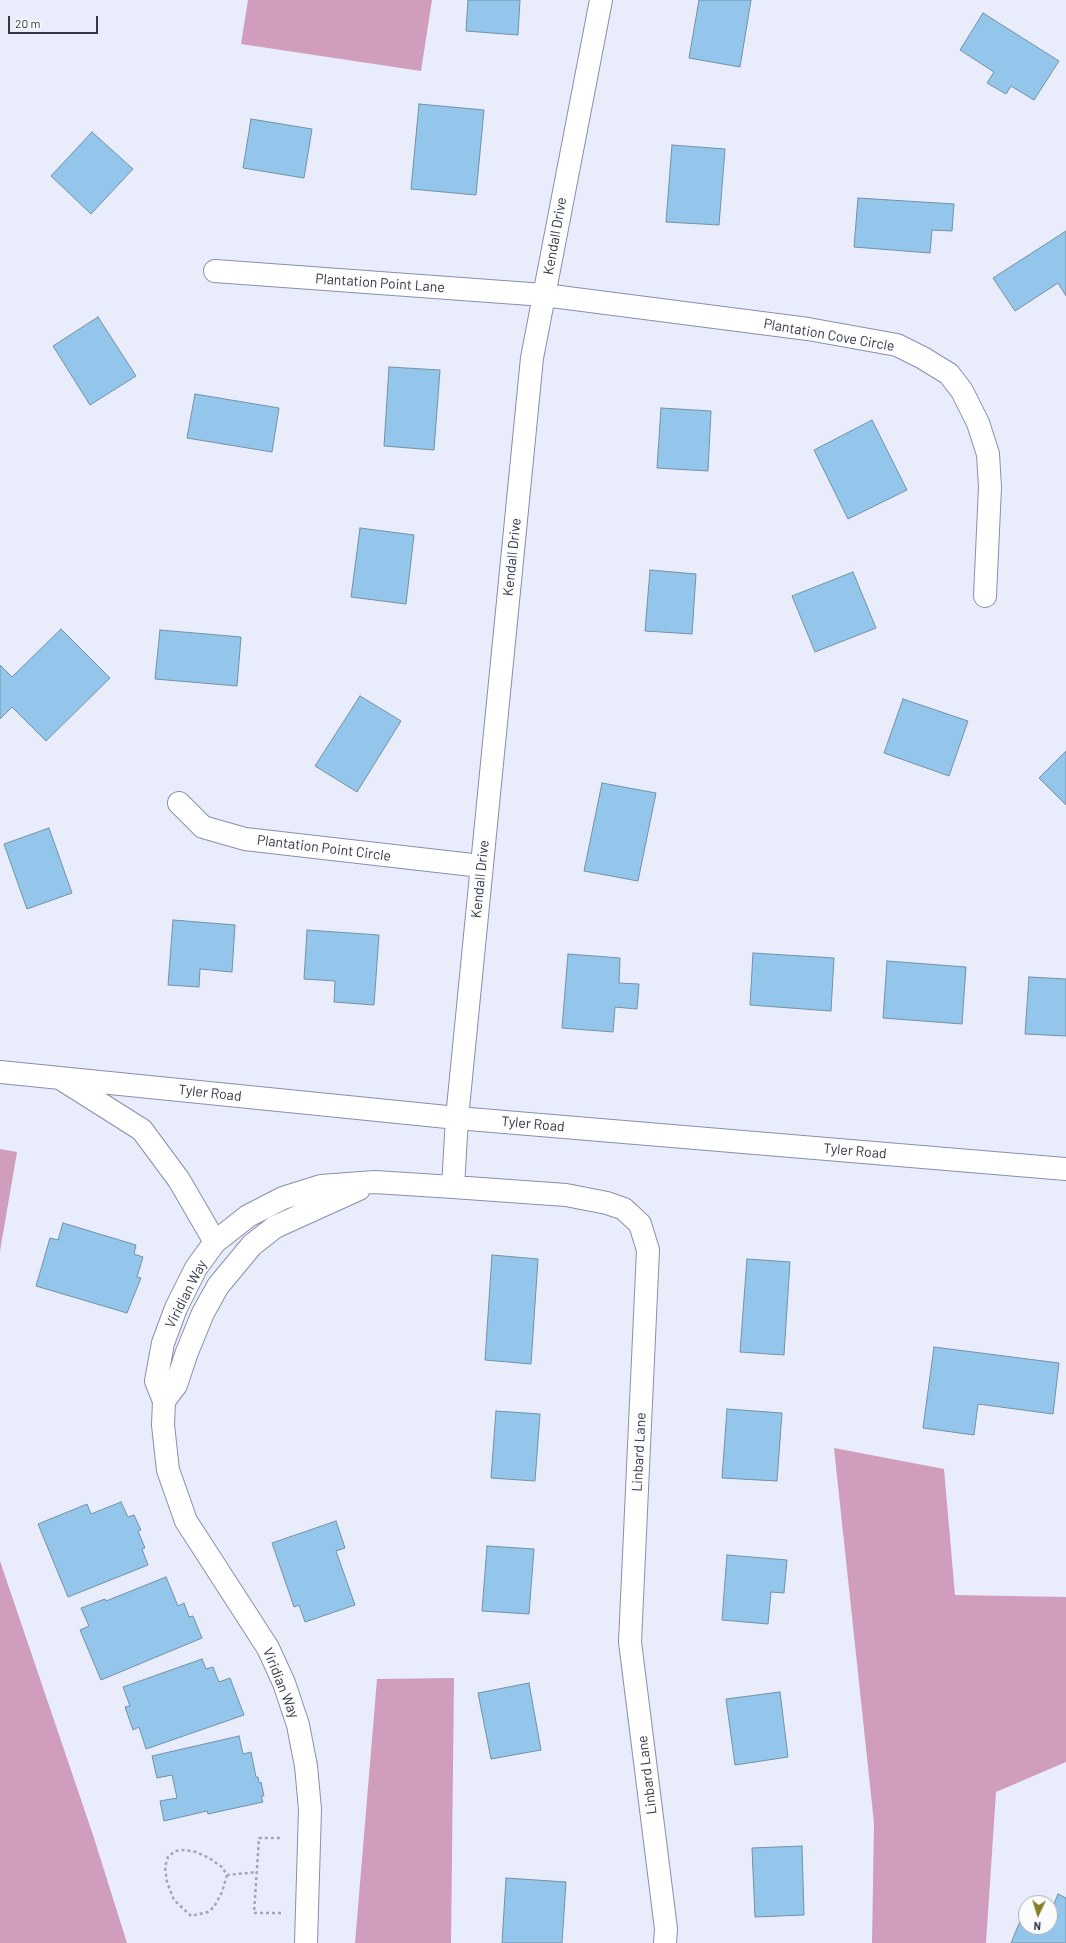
<!DOCTYPE html>
<style>
body{margin:0}
#map{position:relative;width:1066px;height:1943px;overflow:hidden;background:#e9edfb;font-family:Barlow,sans-serif}
canvas{display:block}
.north{position:absolute;left:1018px;top:1895px;width:40px;height:40px;box-sizing:border-box;background:#fbfbfb;border:1px solid #abadb2;border-radius:50%;rotate:184deg;font-size:11px;font-weight:700;line-height:16px;text-align:center;color:#343845}
.north::after{content:'';display:block;margin:auto;width:14px;height:18px;background:#858027;clip-path:polygon(50% 0,100% 100%,50% 72%,0 100%)}
.scale{position:absolute;left:8px;top:16px;width:90px;height:18px;box-sizing:border-box;border:2px solid #343845;border-top:0;padding-left:5px;font-size:12px;line-height:14px;white-space:nowrap;color:#343845;-webkit-text-stroke:3px #fbfbfb;paint-order:stroke}
</style>
<div id="map">
<canvas width="1066" height="1943"></canvas>
<div class="north">N</div>
<div class="scale">20 m</div>
</div>
<script>
const ctx = document.querySelector('canvas').getContext('2d');
ctx.lineJoin = 'round';
function paint(path, color) { ctx.fillStyle = color; ctx.fill(path, 'evenodd'); }
const shape = rows => new Path2D(rows.map(r => 'M' + r).join(''));
function trace(path, color, width, dash) { ctx.strokeStyle = color; ctx.lineWidth = width; ctx.lineCap = dash ? 'butt' : 'round'; ctx.setLineDash(dash || []); ctx.stroke(path); }
function drawText(font, color, halo, rows, align = 'center') {
  ctx.font = font + ' Barlow,sans-serif'; ctx.lineWidth = 3; ctx.setLineDash([]); ctx.textBaseline = 'middle'; ctx.strokeStyle = halo; ctx.fillStyle = color; for (const [text, x, y, turn = 0] of rows) {
    ctx.save(); ctx.translate(x, y); ctx.rotate((+turn || 0) * Math.PI / 180); ctx.textAlign = isNaN(turn) ? turn : align; if (halo) ctx.strokeText(text, 0, 0); ctx.fillText(text, 0, 0); ctx.restore();
  }
}
paint(shape([
 [248,0,432,0,421,71,241,44],
 [0,1149,17,1152,0,1251],
 [834,1448,944,1469,955,1595,1066,1597,1066,1762,996,1792,986,1943,872,1943,874,1823],
 [0,1561,93,1835,127,1943,0,1943],
 [454,1678,451,1943,355,1943,377,1679]
]), '#d09dbd');
const building = shape([
 [468,0,520,0,518,35,466,31,468,0],
 [699,0,751,0,740,67,689,58,699,0],
 [983,13,1059,61,1034,100,1011,86,1006,94,987,83,994,72,960,50,983,13],
 [419,104,484,110,476,195,411,189,419,104],
 [251,119,312,129,304,178,243,168,251,119],
 [92,132,133,169,91,214,51,176,92,132],
 [672,145,725,149,719,225,666,222,672,145],
 [858,198,954,204,952,231,932,230,930,253,854,247,858,198],
 [1066,231,1066,296,1058,283,1015,311,993,278,1066,231],
 [98,317,136,376,90,405,53,346,98,317],
 [389,367,440,370,434,450,384,446,389,367],
 [195,394,279,408,272,452,187,438,195,394],
 [661,408,711,411,708,471,657,468,661,408],
 [872,420,907,490,848,519,814,450,872,420],
 [360,528,414,535,406,604,351,597,360,528],
 [650,570,696,574,692,634,645,631,650,570],
 [853,572,876,628,815,652,792,596,853,572],
 [61,629,110,678,46,741,12,707,0,719,0,665,12,677,61,629],
 [160,630,241,637,237,686,155,679,160,630],
 [360,696,401,721,357,792,315,766,360,696],
 [903,699,968,721,949,776,884,753,903,699],
 [1066,751,1066,805,1039,778,1066,751],
 [602,783,656,793,638,881,584,871,602,783],
 [49,828,72,893,27,909,4,844,49,828],
 [173,920,235,925,232,972,200,969,199,987,168,985,173,920],
 [307,930,379,935,374,1005,334,1002,335,981,304,979,307,930],
 [753,953,834,958,831,1011,750,1005,753,953],
 [568,954,620,958,619,983,639,984,637,1009,615,1007,613,1032,562,1028,568,954],
 [887,961,966,967,962,1024,883,1018,887,961],
 [1029,977,1066,979,1066,1036,1025,1034,1029,977],
 [63,1223,136,1245,134,1254,143,1257,137,1277,141,1278,127,1313,36,1286,50,1238,58,1240,63,1223],
 [492,1255,538,1259,531,1364,485,1360,492,1255],
 [747,1259,790,1262,784,1355,740,1352,747,1259],
 [934,1347,1059,1363,1053,1414,978,1404,974,1435,923,1428,934,1347],
 [727,1409,782,1413,777,1481,722,1478,727,1409],
 [496,1411,540,1414,535,1481,491,1478,496,1411],
 [121,1502,128,1517,134,1515,141,1530,138,1531,145,1548,142,1549,148,1565,68,1597,38,1524,87,1504,91,1514,121,1502],
 [336,1521,345,1548,336,1551,355,1605,305,1622,299,1605,294,1607,272,1543,336,1521],
 [487,1546,534,1549,529,1614,482,1611,487,1546],
 [727,1555,787,1560,784,1593,771,1592,768,1624,722,1620,727,1555],
 [166,1577,178,1606,184,1603,189,1617,193,1616,202,1638,101,1680,80,1630,89,1626,81,1608,105,1599,106,1601,166,1577],
 [202,1659,206,1669,213,1667,219,1682,230,1678,244,1715,146,1749,139,1727,133,1730,125,1707,130,1706,123,1687,202,1659],
 [529,1683,541,1750,491,1759,478,1693,529,1683],
 [780,1692,788,1757,735,1765,726,1699,780,1692],
 [239,1736,243,1754,251,1752,256,1777,258,1777,259,1783,261,1782,264,1796,261,1796,263,1802,208,1814,207,1811,164,1821,160,1801,177,1798,172,1775,157,1778,152,1756,239,1736],
 [802,1846,804,1915,755,1917,752,1848,802,1846],
 [506,1878,566,1882,562,1943,502,1943,506,1878],
 [1058,1894,1066,1898,1066,1943,1011,1943,1023,1914,1026,1915,1026,1927,1050,1927,1050,1914,1058,1894]
]);
paint(building, '#93c6ea');
trace(building, '#7291a7', 1);
const minor = shape([
 [601,0,532,358,457,1118,453,1187,566,1195,607,1203,624,1209,640,1224,648,1250,630,1642,666,1929,665,1943],
 [215,271,544,295,808,329,897,345,923,358,949,374,962,391,978,423,988,454,990,487,985,596],
 [179,803,203,827,245,839,481,866],
 [164,1401,176,1385,187,1352,203,1313,218,1286,252,1245,275,1227,359,1189],
 [306,1943,310,1809,306,1766,298,1725,284,1683,268,1648,186,1521,168,1470,163,1425,164,1401,156,1381,163,1343,176,1308,196,1268,215,1242,248,1216,283,1198,321,1186,375,1182,453,1187]
]);
const tertiary = shape([
 [0,1072,457,1118,1066,1169],
 [63,1080,142,1130,179,1180,215,1242]
]);
trace(minor, '#878faf', 24);
trace(tertiary, '#878faf', 24);
trace(shape([
 [227,1875,222,1892,214,1907,208,1912,191,1916,174,1900,167,1882,165,1867,168,1857,175,1851,184,1850,196,1852,209,1858,222,1867,227,1875,257,1872],
 [281,1913,254,1913,259,1838,282,1838]
]), '#a2a6b4', 2.5, [3, 3]);
trace(minor, '#fff', 22);
trace(tertiary, '#fff', 22);
drawText('14px', '#343845', '#fbfbfb', [
 ["Kendall Drive",555,236,-80],
 ["Plantation Point Lane",380,283,4],
 ["Plantation Cove Circle",829,335,10],
 ["Kendall Drive",512,557,-84],
 ["Plantation Point Circle",324,848,7],
 ["Kendall Drive",480,879,-84],
 ["Tyler Road",210,1093,6],
 ["Tyler Road",533,1124,5],
 ["Tyler Road",855,1151,5],
 ["Viridian Way",186,1294,-63],
 ["Linbard Lane",639,1452,-87],
 ["Viridian Way",281,1683,68],
 ["Linbard Lane",647,1775,-97]
]);
</script>
